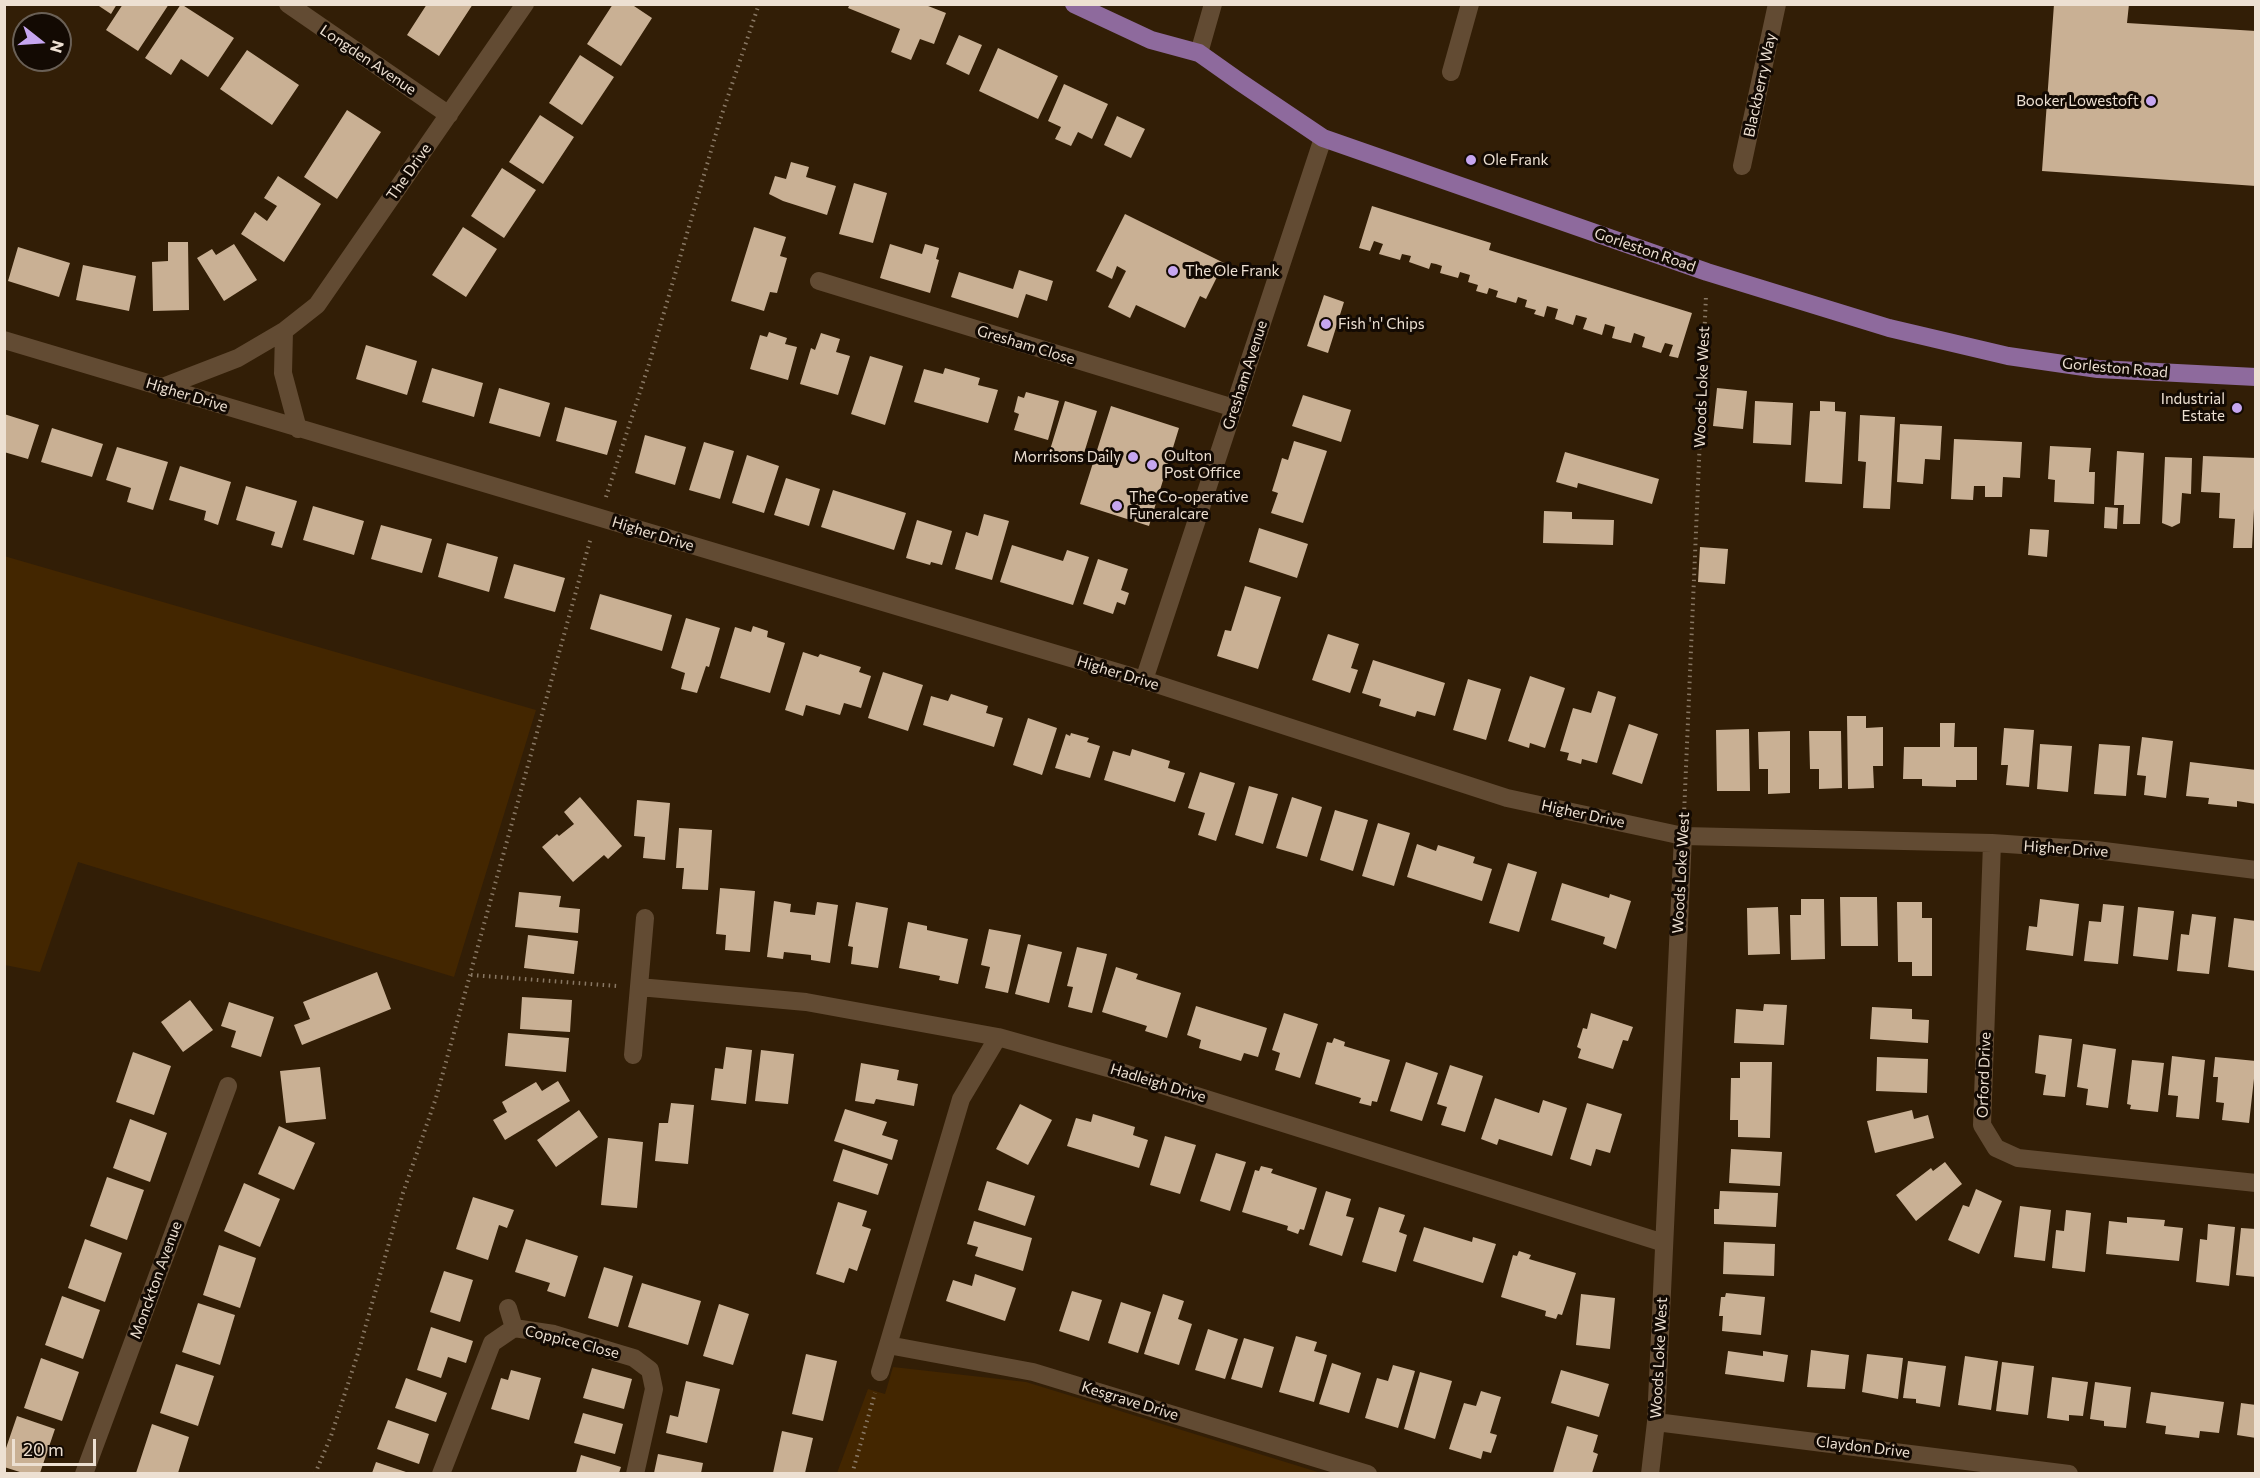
<!DOCTYPE html>
<style>
body{margin:0}
#map{position:relative;width:2260px;height:1478px;overflow:hidden;background:#321e06;font-family:Commissioner,sans-serif}
canvas{display:block}
.frame{position:absolute;inset:0;border:6px solid #ede0d2;pointer-events:none}
.north{position:absolute;left:12px;top:12px;width:60px;height:60px;box-sizing:border-box;background:#130a03;border:2px solid #6a6056;border-radius:50%;rotate:107deg;font-size:16px;font-weight:700;line-height:24px;text-align:center;color:#ede0d2}
.north::after{content:'';display:block;margin:auto;width:21px;height:27px;background:#c6a6f0;clip-path:polygon(50% 0,100% 100%,50% 72%,0 100%)}
.scale{position:absolute;left:12px;top:1439px;width:84px;height:27px;box-sizing:border-box;border:3px solid #ede0d2;border-top:0;padding-left:8px;font-size:18px;line-height:21px;white-space:nowrap;color:#ede0d2;-webkit-text-stroke:4px #130a03;paint-order:stroke}
</style>
<div id="map">
<canvas width="2260" height="1478"></canvas>
<div class="frame"></div>
<div class="north">N</div>
<div class="scale">20 m</div>
</div>
<script>
const ctx = document.querySelector('canvas').getContext('2d');
ctx.lineJoin = 'round';
function paint(path, color) { ctx.fillStyle = color; ctx.fill(path, 'evenodd'); }
const shape = rows => new Path2D(rows.map(r => 'M' + r).join(''));
function trace(path, color, width, dash) { ctx.strokeStyle = color; ctx.lineWidth = width; ctx.lineCap = dash ? 'butt' : 'round'; ctx.setLineDash(dash || []); ctx.stroke(path); }
function drawText(font, color, halo, rows, align = 'center') {
  ctx.font = font + ' Commissioner,sans-serif'; ctx.lineWidth = 6; ctx.setLineDash([]); ctx.textBaseline = 'middle'; ctx.strokeStyle = halo; ctx.fillStyle = color; for (const [text, x, y, turn = 0] of rows) {
    ctx.save(); ctx.translate(x, y); ctx.rotate((+turn || 0) * Math.PI / 180); ctx.textAlign = isNaN(turn) ? turn : align; if (halo) ctx.strokeText(text, 0, 0); ctx.fillText(text, 0, 0); ctx.restore();
  }
}
paint(shape([
 [4,556,536,710,454,977,78,862,40,972,5,965],
 [893,1367,1026,1382,1321,1473,837,1473,868,1389,885,1394]
]), '#432600');
paint(shape([
 [96,4,117,4,111,14],
 [123,4,169,4,138,51,106,30],
 [181,4,234,38,208,77,181,59,171,75,145,58],
 [427,4,473,4,439,56,407,35],
 [613,4,631,4,652,18,621,66,587,44],
 [850,4,923,4,946,13,934,44,920,39,911,60,891,52,900,29,848,8],
 [2054,4,2129,4,2127,23,2256,31,2256,186,2042,171],
 [959,35,982,45,969,75,946,64],
 [998,48,1058,76,1038,119,979,91],
 [247,50,299,85,272,125,220,89],
 [580,55,614,77,582,125,549,103],
 [1064,84,1108,104,1092,139,1078,132,1071,146,1055,139,1061,127,1048,121],
 [347,110,381,132,337,199,304,177],
 [540,115,574,137,543,184,509,162],
 [1117,116,1145,129,1131,158,1104,145],
 [791,162,809,167,806,177,836,186,827,215,783,201,769,194,775,176,786,179],
 [502,168,536,190,504,238,471,216],
 [278,176,321,204,284,262,241,234,255,212,267,221,277,206,264,198],
 [854,183,887,193,873,243,839,234],
 [1372,206,1491,243,1489,250,1692,313,1678,358,1669,356,1673,345,1665,343,1661,353,1642,347,1645,337,1634,333,1631,343,1612,338,1615,327,1605,324,1602,335,1583,329,1587,318,1576,315,1573,325,1555,319,1558,309,1547,306,1544,317,1534,314,1536,310,1525,307,1527,300,1518,297,1516,303,1496,297,1498,291,1489,288,1487,294,1476,291,1478,285,1468,282,1470,275,1460,272,1458,278,1440,273,1442,266,1436,264,1431,263,1429,269,1409,262,1411,256,1402,254,1400,260,1379,254,1383,244,1374,241,1370,251,1359,248],
 [1125,214,1224,263,1206,299,1200,296,1185,328,1136,305,1130,318,1108,307,1126,271,1117,266,1112,279,1096,271],
 [463,227,497,249,466,297,432,275],
 [754,227,786,237,780,256,787,258,777,293,770,292,764,311,731,301],
 [168,242,188,242,189,310,153,311,152,262,168,261],
 [234,244,257,280,224,301,197,258,212,249,216,255],
 [890,244,922,254,925,244,939,248,936,259,939,260,930,293,880,278],
 [18,247,70,263,59,297,8,281],
 [83,265,136,276,129,311,76,300],
 [1019,270,1053,281,1047,301,1026,294,1018,318,951,297,959,272,1013,289],
 [1324,295,1344,302,1328,353,1307,346],
 [769,332,787,338,785,344,797,347,788,380,750,369,760,335,767,337],
 [821,333,840,339,836,352,850,356,838,395,800,384,811,348,815,350],
 [366,345,417,361,407,395,356,379],
 [870,356,903,366,885,425,851,414],
 [432,368,483,383,474,417,422,402],
 [945,368,980,378,978,385,998,390,988,423,914,402,924,369,943,374],
 [499,388,550,403,540,437,489,423],
 [1717,388,1747,391,1743,429,1713,426],
 [1026,392,1059,401,1048,440,1014,430,1019,414,1014,412,1018,396,1024,398],
 [1303,395,1351,410,1341,442,1292,426],
 [1065,401,1097,411,1081,463,1049,453],
 [1755,401,1793,403,1791,445,1753,443],
 [1820,401,1835,402,1835,411,1846,412,1842,484,1805,482,1810,411,1820,411],
 [1111,406,1179,428,1149,526,1080,504],
 [565,407,617,421,607,455,556,441],
 [4,414,39,425,28,459,4,452],
 [1860,415,1895,417,1890,509,1863,508,1866,462,1858,461],
 [1900,424,1942,426,1940,460,1925,459,1923,484,1897,482],
 [52,428,103,444,92,477,41,462],
 [645,435,686,447,675,485,635,473],
 [1954,439,2022,442,2020,478,2003,477,2002,497,1985,497,1985,486,1974,486,1973,500,1951,499],
 [1294,441,1327,451,1303,523,1271,513,1278,493,1272,491,1277,475,1282,458,1288,460],
 [704,442,734,451,720,499,689,490],
 [2050,446,2091,448,2089,472,2095,472,2094,504,2054,502,2055,480,2048,479],
 [117,447,168,462,153,510,127,502,131,488,106,480],
 [2117,451,2144,453,2140,524,2123,524,2124,505,2114,505],
 [1565,452,1659,479,1652,504,1578,483,1577,488,1556,482],
 [747,455,779,466,764,513,732,503],
 [2203,456,2256,458,2256,509,2254,509,2252,548,2233,548,2235,519,2219,518,2220,493,2201,492],
 [2165,457,2192,458,2191,494,2182,493,2180,523,2172,527,2162,523],
 [180,466,231,482,218,525,204,520,206,511,169,500],
 [786,478,820,489,809,526,774,515],
 [246,486,297,501,282,548,271,545,275,532,236,520],
 [833,490,906,513,894,550,821,527],
 [313,506,364,521,354,555,303,540],
 [2105,507,2118,508,2117,529,2104,528],
 [1544,511,1572,512,1572,519,1614,520,1613,545,1543,543],
 [984,514,1009,521,992,580,955,569,966,532,978,536],
 [917,520,952,531,942,565,931,562,930,565,906,558],
 [381,525,432,539,422,573,371,559],
 [1259,528,1308,544,1297,578,1249,562],
 [2030,529,2049,530,2047,557,2028,555],
 [447,543,498,557,489,592,438,577],
 [1012,545,1063,561,1067,550,1089,557,1073,605,1000,582],
 [1700,547,1728,549,1725,584,1698,582],
 [1098,559,1128,569,1121,590,1129,593,1125,605,1117,602,1113,614,1083,604],
 [514,564,565,578,555,612,504,598],
 [1245,586,1281,597,1258,669,1217,656,1225,630,1231,631],
 [600,594,672,615,662,651,590,629],
 [686,618,720,628,709,667,706,666,697,693,681,689,685,673,671,668],
 [753,626,768,631,767,637,785,643,770,693,720,678,735,627,751,632],
 [1328,634,1359,644,1351,668,1358,670,1350,693,1312,680],
 [803,652,818,657,820,654,861,667,859,672,871,676,861,708,844,703,840,715,806,705,803,716,785,710],
 [1373,660,1445,683,1435,716,1417,711,1415,717,1379,706,1381,699,1362,693],
 [883,672,923,685,908,731,868,718],
 [1530,676,1565,688,1545,748,1530,743,1529,748,1508,741],
 [1468,679,1501,689,1486,740,1453,730],
 [1598,691,1616,697,1597,763,1582,759,1581,764,1567,760,1569,753,1560,751,1573,708,1591,713],
 [951,694,988,706,986,713,1003,718,994,747,923,725,931,696,948,701],
 [1847,716,1866,716,1866,728,1883,727,1883,766,1873,766,1874,788,1848,789],
 [1028,718,1057,728,1042,775,1013,765],
 [1940,723,1955,723,1954,747,1977,747,1977,780,1956,780,1956,787,1922,786,1922,779,1903,779,1904,747,1940,747],
 [1629,724,1658,734,1642,784,1612,774],
 [2004,728,2034,730,2029,787,2006,785,2008,765,2001,765],
 [1749,729,1750,791,1717,791,1716,730],
 [1790,731,1790,793,1768,794,1768,769,1759,769,1758,732],
 [1809,731,1841,731,1842,788,1819,789,1819,769,1810,769],
 [1071,733,1089,738,1087,742,1100,746,1090,778,1055,768,1066,734,1070,736],
 [2142,737,2173,741,2166,798,2144,795,2146,776,2137,775],
 [2040,744,2072,746,2068,792,2037,789],
 [2099,744,2130,746,2126,796,2094,794],
 [1132,749,1170,761,1168,768,1185,773,1175,802,1104,780,1113,751,1130,756],
 [2190,762,2256,770,2256,804,2237,801,2237,807,2208,804,2209,798,2186,796],
 [1200,772,1235,783,1216,841,1198,835,1205,813,1188,808],
 [1249,786,1278,794,1263,844,1235,835],
 [580,797,622,846,608,859,604,855,573,882,542,847,557,834,559,836,574,824,564,812],
 [1292,797,1322,807,1307,857,1276,848],
 [637,800,670,803,665,860,643,858,645,837,634,836],
 [1335,810,1368,820,1353,871,1320,860],
 [1378,823,1410,833,1394,886,1362,876],
 [679,828,712,830,708,890,682,889,684,868,676,868],
 [1417,844,1436,851,1438,845,1457,851,1475,857,1473,863,1492,869,1482,901,1407,877],
 [1508,863,1537,872,1519,932,1489,923],
 [1562,883,1609,898,1610,894,1631,901,1616,949,1603,944,1605,937,1551,920],
 [720,888,755,891,750,952,725,950,726,935,716,934],
 [519,892,561,896,559,907,580,909,578,933,515,927],
 [1840,897,1877,897,1878,946,1841,946],
 [1801,899,1824,899,1825,959,1791,960,1790,915,1801,915],
 [2040,899,2079,904,2073,956,2026,950,2029,926,2037,927],
 [774,901,791,904,790,912,815,915,817,902,838,905,830,963,811,960,811,955,784,952,783,959,767,957],
 [856,902,888,908,878,968,851,964,853,947,848,946],
 [1897,902,1922,902,1922,918,1932,918,1932,976,1912,976,1912,962,1898,962],
 [2103,904,2124,906,2118,964,2084,961,2089,921,2101,922],
 [1778,907,1780,954,1748,955,1747,908],
 [2138,907,2174,911,2168,960,2133,956],
 [2192,914,2216,917,2209,974,2177,971,2181,934,2189,935],
 [2234,918,2256,921,2256,971,2228,967],
 [908,922,927,926,927,930,968,939,958,984,939,980,940,976,899,968],
 [989,929,1021,935,1008,993,985,988,990,967,981,965],
 [528,935,578,941,574,974,524,968],
 [1028,944,1062,952,1049,1003,1015,994],
 [1077,947,1107,954,1092,1013,1068,1007,1073,987,1067,986],
 [1116,967,1138,974,1136,979,1181,993,1167,1038,1145,1031,1147,1026,1102,1012],
 [377,972,391,1009,302,1045,294,1025,310,1019,303,1002],
 [522,997,572,1000,570,1032,520,1029],
 [190,1000,213,1030,183,1052,161,1022],
 [229,1002,274,1017,261,1057,231,1047,236,1031,221,1026],
 [1764,1004,1787,1005,1784,1045,1734,1043,1736,1009,1763,1011],
 [1196,1006,1267,1028,1258,1057,1244,1053,1241,1061,1199,1048,1201,1040,1187,1035],
 [1872,1007,1912,1009,1912,1019,1929,1020,1928,1043,1870,1039],
 [1284,1013,1318,1024,1300,1078,1275,1070,1280,1053,1272,1050],
 [1591,1013,1633,1027,1628,1041,1623,1040,1613,1069,1578,1058,1581,1049,1577,1047,1583,1028,1587,1029],
 [508,1033,569,1038,566,1072,505,1066],
 [2039,1035,2072,1039,2065,1097,2043,1095,2046,1075,2035,1073],
 [1334,1038,1345,1042,1344,1046,1390,1060,1377,1102,1372,1101,1371,1106,1359,1103,1361,1098,1315,1084,1327,1042,1332,1043],
 [2083,1044,2116,1049,2108,1108,2086,1105,2088,1089,2077,1087],
 [726,1047,752,1050,746,1104,711,1100,715,1068,723,1069],
 [761,1050,794,1054,788,1104,755,1101],
 [133,1052,171,1066,154,1115,116,1102],
 [2172,1056,2205,1060,2199,1119,2176,1117,2178,1096,2168,1095],
 [1877,1057,1928,1059,1927,1093,1876,1091],
 [2215,1057,2256,1061,2249,1123,2222,1120,2224,1103,2216,1102,2218,1077,2213,1077],
 [2132,1060,2164,1063,2158,1112,2130,1109,2131,1105,2127,1104],
 [1406,1062,1438,1073,1422,1121,1390,1111],
 [1740,1062,1772,1062,1770,1138,1738,1137,1738,1120,1730,1120,1731,1078,1740,1078],
 [861,1063,899,1070,897,1080,918,1084,914,1106,876,1099,874,1104,855,1101],
 [1450,1065,1483,1076,1465,1132,1441,1125,1447,1107,1437,1104],
 [320,1067,326,1119,286,1123,280,1071],
 [558,1081,570,1101,505,1140,493,1120,507,1112,502,1102,536,1082,542,1091],
 [1495,1098,1539,1113,1543,1100,1567,1108,1552,1156,1499,1139,1497,1145,1481,1139],
 [671,1103,694,1105,688,1164,655,1161,659,1123,668,1123],
 [1587,1103,1622,1114,1610,1153,1596,1149,1591,1166,1570,1159],
 [1020,1104,1052,1120,1028,1165,996,1149],
 [845,1109,887,1122,882,1135,898,1140,892,1160,834,1141],
 [579,1110,598,1137,556,1167,537,1140],
 [1912,1110,1914,1119,1928,1115,1934,1138,1875,1153,1867,1121],
 [1093,1114,1135,1127,1133,1135,1148,1140,1139,1168,1067,1146,1076,1118,1091,1122],
 [130,1119,167,1133,150,1182,113,1168],
 [279,1126,315,1143,294,1190,258,1174],
 [1165,1136,1196,1145,1180,1194,1150,1185],
 [608,1138,643,1142,637,1208,601,1205],
 [843,1149,888,1164,878,1195,833,1181],
 [1731,1149,1782,1152,1780,1186,1729,1183],
 [1216,1153,1246,1162,1230,1211,1200,1201],
 [1945,1162,1962,1184,1916,1221,1896,1195,1931,1168,1933,1171],
 [1261,1166,1273,1169,1271,1173,1317,1188,1304,1230,1300,1229,1298,1234,1287,1230,1288,1226,1242,1212,1255,1170,1259,1171],
 [107,1177,144,1190,127,1240,90,1226],
 [987,1181,1035,1196,1025,1226,978,1210],
 [244,1183,280,1199,260,1247,224,1231],
 [1976,1189,2002,1201,1979,1254,1948,1240,1963,1205,1969,1207],
 [1326,1191,1351,1199,1346,1216,1354,1218,1342,1256,1309,1245],
 [1720,1191,1778,1193,1776,1227,1714,1224,1714,1209,1719,1209],
 [473,1197,514,1210,507,1228,499,1225,488,1260,456,1249],
 [838,1202,867,1211,862,1226,871,1229,857,1271,849,1268,844,1283,816,1274],
 [2020,1206,2051,1210,2045,1261,2014,1257],
 [1379,1207,1405,1215,1399,1232,1407,1235,1396,1272,1362,1262],
 [2066,1210,2091,1213,2085,1272,2052,1268,2056,1230,2064,1231],
 [2127,1217,2165,1220,2164,1226,2183,1228,2179,1261,2106,1254,2109,1221,2127,1223],
 [974,1221,1032,1238,1023,1271,975,1256,978,1247,967,1244],
 [2208,1224,2235,1227,2229,1286,2196,1282,2200,1239,2207,1240],
 [1424,1227,1472,1242,1473,1237,1496,1244,1483,1283,1413,1261],
 [2241,1228,2256,1229,2256,1277,2236,1275],
 [85,1239,122,1253,105,1302,68,1288],
 [526,1239,578,1256,565,1297,547,1291,550,1283,515,1272],
 [1724,1242,1775,1244,1774,1276,1723,1274],
 [219,1245,256,1258,240,1308,203,1295],
 [1519,1251,1531,1255,1529,1259,1576,1273,1562,1315,1558,1314,1556,1319,1545,1316,1546,1311,1501,1297,1513,1255,1517,1256],
 [604,1267,633,1276,618,1327,588,1318],
 [444,1271,473,1280,460,1322,430,1312],
 [975,1274,1016,1288,1005,1321,946,1301,953,1280,972,1286],
 [642,1283,701,1301,688,1345,628,1327],
 [1072,1291,1102,1300,1089,1341,1059,1331],
 [1726,1293,1765,1297,1761,1335,1722,1331,1723,1316,1719,1316,1721,1297,1725,1297],
 [1163,1294,1184,1301,1178,1319,1192,1324,1179,1365,1144,1354],
 [1581,1294,1615,1298,1610,1349,1576,1345],
 [62,1296,100,1310,83,1359,45,1345],
 [1121,1302,1151,1312,1138,1353,1108,1343],
 [198,1303,235,1315,220,1365,182,1352],
 [719,1304,749,1314,733,1365,703,1356],
 [431,1327,473,1341,466,1363,448,1357,441,1378,417,1370],
 [1208,1329,1238,1339,1225,1379,1195,1370],
 [1296,1336,1317,1342,1314,1351,1327,1355,1314,1402,1279,1392],
 [1244,1338,1274,1347,1262,1388,1231,1379],
 [1811,1350,1849,1355,1845,1389,1807,1387],
 [1728,1351,1763,1356,1763,1351,1788,1355,1784,1382,1725,1374],
 [806,1354,837,1361,823,1421,792,1414],
 [1867,1354,1903,1358,1898,1399,1862,1392],
 [1965,1356,1998,1361,1991,1410,1958,1405],
 [41,1358,79,1372,62,1421,24,1408],
 [1908,1361,1946,1366,1940,1407,1916,1403,1916,1399,1903,1398],
 [2002,1362,2034,1366,2028,1415,1996,1411],
 [1332,1363,1361,1373,1349,1413,1319,1404],
 [176,1364,214,1376,198,1426,160,1413],
 [1393,1365,1415,1371,1398,1428,1365,1418,1377,1378,1388,1381],
 [592,1368,632,1379,624,1409,583,1398],
 [511,1370,541,1378,529,1420,491,1409,501,1378,508,1380],
 [1561,1370,1609,1384,1599,1417,1551,1403],
 [1420,1372,1452,1381,1435,1439,1404,1429],
 [2052,1377,2088,1382,2083,1416,2069,1415,2069,1421,2047,1418],
 [406,1378,447,1393,436,1422,395,1408],
 [686,1381,720,1389,707,1443,666,1433,670,1415,678,1417],
 [2095,1382,2131,1387,2126,1428,2104,1426,2104,1421,2090,1419],
 [1481,1391,1501,1397,1490,1433,1497,1435,1491,1453,1483,1451,1481,1459,1449,1449,1464,1403,1476,1406],
 [2151,1392,2224,1402,2219,1433,2200,1431,2199,1438,2165,1434,2166,1426,2146,1423],
 [2241,1403,2256,1405,2256,1438,2237,1435],
 [583,1413,623,1424,615,1454,574,1443],
 [17,1416,55,1429,40,1473,23,1473,4,1467,4,1454],
 [388,1420,429,1434,419,1464,377,1449],
 [152,1424,189,1437,178,1473,136,1473],
 [1567,1426,1598,1435,1593,1452,1598,1454,1592,1473,1553,1473],
 [782,1431,813,1438,805,1473,773,1473],
 [658,1454,703,1463,701,1473,654,1473],
 [581,1455,621,1467,619,1473,576,1473],
 [376,1462,409,1473,372,1473]
]), '#c9b094');
trace(shape([
 [606,497,649,364,720,120,759,4],
 [1684,815,1706,295],
 [471,975,617,986],
 [315,1474,331,1436,359,1350,403,1193,436,1098,591,537],
 [852,1474,875,1393]
]), '#897864', 4, [1.5, 4.5]);
trace(shape([
 [288,4,449,115],
 [1199,53,1213,4],
 [1451,72,1470,4],
 [1742,166,1777,4],
 [819,281,1234,408],
 [284,331,283,373,298,429],
 [4,340,1144,680,1507,798,1683,836,1992,843,2096,850,2256,870],
 [163,387,238,358,284,331,317,305,525,4],
 [1144,680,1323,138],
 [1992,843,1982,1125,1996,1148,2018,1158,2256,1183],
 [639,987,806,1002,998,1037,1108,1068,1664,1243],
 [998,1037,961,1099,888,1345,1033,1372,1368,1474],
 [633,1055,645,918],
 [508,1308,514,1328],
 [880,1372,888,1345],
 [1656,1422,2069,1474],
 [84,1474,228,1086],
 [441,1474,492,1343,514,1328,554,1334,634,1358,650,1370,654,1389,635,1474],
 [1650,1474,1656,1422,1683,836]
]), '#624b33', 18);
trace(shape([
 [1074,4,1151,40,1199,53,1240,82,1323,138,1707,272,1889,328,2008,356,2098,369,2256,377]
]), '#8e6a9d', 18);
for (const [x, y, r, color] of [
 [2151,101,6,"#c6a6f0"],
 [1471,160,6,"#c6a6f0"],
 [1173,271,6,"#c6a6f0"],
 [1326,324,6,"#c6a6f0"],
 [2237,408,6,"#c6a6f0"],
 [1133,457,6,"#c6a6f0"],
 [1152,465,6,"#c6a6f0"],
 [1117,506,6,"#c6a6f0"]
]) { const dot = new Path2D(); dot.arc(x, y, r, 0, 2 * Math.PI); ctx.fillStyle = color; ctx.fill(dot); trace(dot, '#130a03', 2); }
drawText('15px', '#ede0d2', '#130a03', [
 ["Longden Avenue",368,60,34],
 ["Blackberry Way",1760,85,-78],
 ["The Drive",409,172,-55],
 ["Gorleston Road",1645,250,19],
 ["Gresham Close",1026,345,17],
 ["Gorleston Road",2115,368,5],
 ["Gresham Avenue",1245,375,-72],
 ["Woods Loke West",1702,387,-88],
 ["Higher Drive",187,395,17],
 ["Higher Drive",653,534,17],
 ["Higher Drive",1118,673,17],
 ["Higher Drive",1583,814,12],
 ["Higher Drive",2066,849,4],
 ["Woods Loke West",1681,873,-87],
 ["Orford Drive",1984,1075,-88],
 ["Hadleigh Drive",1158,1083,17],
 ["Monckton Avenue",156,1280,-70],
 ["Coppice Close",572,1342,14],
 ["Woods Loke West",1659,1358,-87],
 ["Kesgrave Drive",1130,1401,17],
 ["Claydon Drive",1863,1447,7]
]);
drawText('15px', '#ede0d2', '#130a03', [
 ["Booker Lowestoft",2139,101,"right"],
 ["Ole Frank",1483,160],
 ["The Ole Frank",1185,271],
 ["Fish 'n' Chips",1338,324],
 ["Industrial",2225,399,"right"],
 ["Estate",2225,416,"right"],
 ["Oulton",1164,456],
 ["Post Office",1164,473],
 ["Morrisons Daily",1121,457,"right"],
 ["The Co-operative",1129,497],
 ["Funeralcare",1129,514]
], 'left');
</script>
